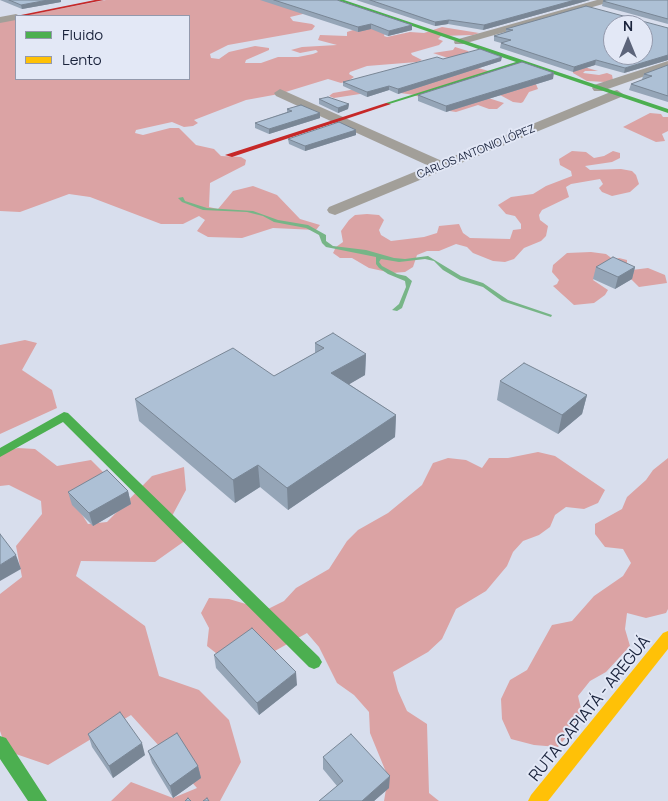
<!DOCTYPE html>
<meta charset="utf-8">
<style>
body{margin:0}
#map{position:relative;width:668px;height:801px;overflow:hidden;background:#d8deed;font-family:Manrope,sans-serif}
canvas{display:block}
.legend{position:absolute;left:15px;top:15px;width:175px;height:65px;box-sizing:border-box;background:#e3e8f6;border:1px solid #9399ac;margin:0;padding:6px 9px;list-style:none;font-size:15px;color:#1a233c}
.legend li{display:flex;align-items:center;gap:10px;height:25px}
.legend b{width:25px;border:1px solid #9399ac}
.north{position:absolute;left:603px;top:15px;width:50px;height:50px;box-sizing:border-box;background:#e3e8f6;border:1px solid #9399ac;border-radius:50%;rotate:0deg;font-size:14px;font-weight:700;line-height:20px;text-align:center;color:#1a233c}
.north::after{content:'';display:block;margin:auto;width:18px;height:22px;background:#5c647a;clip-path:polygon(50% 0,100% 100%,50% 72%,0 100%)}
</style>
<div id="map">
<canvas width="668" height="801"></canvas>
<ul class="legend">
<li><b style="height:6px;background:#4caf50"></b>Fluido</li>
<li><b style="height:6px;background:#ffc107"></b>Lento</li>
</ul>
<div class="north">N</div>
</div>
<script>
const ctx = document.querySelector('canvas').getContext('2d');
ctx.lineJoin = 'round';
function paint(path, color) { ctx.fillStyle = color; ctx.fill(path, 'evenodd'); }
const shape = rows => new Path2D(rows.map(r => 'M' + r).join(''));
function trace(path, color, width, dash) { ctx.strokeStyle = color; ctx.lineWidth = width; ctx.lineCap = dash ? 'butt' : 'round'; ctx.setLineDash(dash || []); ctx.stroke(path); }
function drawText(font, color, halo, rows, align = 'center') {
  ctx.font = font + ' Manrope,sans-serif'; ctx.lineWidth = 4; ctx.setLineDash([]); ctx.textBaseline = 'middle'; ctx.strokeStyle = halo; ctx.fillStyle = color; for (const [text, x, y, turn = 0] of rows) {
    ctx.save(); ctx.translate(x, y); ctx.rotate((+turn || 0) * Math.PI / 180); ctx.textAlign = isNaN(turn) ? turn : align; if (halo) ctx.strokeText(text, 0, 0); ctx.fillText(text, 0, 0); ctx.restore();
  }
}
paint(shape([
 [106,0,277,0,341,5,290,17,293,21,312,24,315,26,312,30,228,45,210,54,211,58,219,59,229,52,255,46,269,48,269,50,246,60,245,63,261,63,278,57,298,57,313,54,318,52,316,50,300,53,291,50,302,47,337,45,318,40,320,35,347,36,347,32,365,26,385,33,384,36,387,37,410,32,424,33,442,27,479,33,473,35,441,36,438,39,443,41,439,45,411,53,412,55,422,60,417,62,367,66,350,72,349,74,354,77,348,81,341,83,328,79,279,94,246,100,194,120,198,123,193,126,184,127,172,122,136,130,135,133,143,135,170,128,179,128,196,145,214,149,221,156,241,157,246,160,245,165,210,183,209,207,218,209,233,191,253,186,277,195,300,219,320,225,316,230,273,228,242,238,208,237,197,231,205,220,199,216,183,224,161,224,90,197,69,194,20,212,0,211,0,20,16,17,16,79,189,79,189,16,23,16],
 [455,47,468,51,478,68,536,84,538,89,529,92,523,102,521,103,513,102,500,95,482,96,504,103,497,109,489,109,478,105,456,112,443,110,415,95,400,93,399,88,334,98,329,96,333,93,374,86,448,58,433,53,453,50],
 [584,67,598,71,585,71,583,73,599,75,607,73,612,75,613,80,605,82,587,81,573,73,573,70],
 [650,113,661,114,663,117,668,117,668,131,662,134,665,141,656,142,623,127],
 [572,151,586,152,594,158,604,156,613,151,620,153,620,158,612,162,585,166,590,170,621,169,632,171,636,175,639,184,630,192,612,196,602,192,599,188,603,184,600,179,571,184,566,187,569,197,542,210,539,215,540,220,548,226,546,236,541,241,524,248,514,259,505,262,493,261,473,253,467,247,456,244,439,251,427,251,417,255,413,267,405,272,392,273,369,268,352,258,340,258,333,253,336,247,343,242,341,231,349,220,355,215,367,214,379,215,384,220,379,230,381,235,391,241,424,237,437,233,439,226,459,224,463,233,470,238,510,239,513,230,521,229,521,224,515,216,506,214,498,205,511,197,533,194,546,186,572,176,571,171,560,165,559,159],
 [591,252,606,254,614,260,619,258,627,260,627,265,632,270,648,268,665,275,667,283,639,287,624,272,595,277,593,280,608,290,605,295,594,303,574,305,553,286,557,284,559,280,552,272,553,265,567,253],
 [25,340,37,343,22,370,52,390,57,408,0,434,0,345],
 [18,448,35,449,57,466,91,460,108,477,81,513,88,524,107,522,152,476,184,467,186,490,172,516,186,540,155,562,81,561,76,576,145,626,159,676,199,690,229,720,241,762,220,801,111,801,131,782,173,798,197,788,131,715,48,765,7,751,0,731,0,594,22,577,16,546,42,514,41,501,9,485,0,486,0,452],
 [538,452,555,456,605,490,598,503,584,509,566,507,555,515,550,527,539,535,523,541,513,552,507,566,486,591,456,609,442,639,428,652,393,672,398,691,407,711,427,724,429,793,439,801,384,801,388,777,370,733,369,712,354,695,337,683,319,647,307,633,273,652,221,657,207,646,209,628,201,613,209,598,229,599,266,610,284,601,296,588,329,569,347,541,358,530,388,513,422,485,433,463,448,458,466,460,482,468,489,458,508,458],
 [668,458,668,609,666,613,646,618,627,613,625,629,630,646,606,672,590,681,578,696,583,717,558,747,534,745,511,739,502,719,501,699,510,680,527,670,552,625,572,621,594,596,623,576,631,563,623,549,605,547,595,534,595,524,622,509,627,497,646,480,653,470]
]), '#dba3a4');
paint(shape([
 [183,197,185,201,207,208,253,211,278,220,308,225,326,235,326,241,333,246,366,250,394,258,405,259,428,256,461,276,483,283,508,300,552,315,551,317,502,301,483,287,460,280,443,270,434,261,425,259,399,262,381,259,379,262,382,266,397,274,406,276,412,281,402,308,397,311,392,310,399,304,406,287,405,281,388,274,379,268,376,264,376,257,326,247,322,243,319,235,306,228,274,222,263,216,247,212,203,210,182,202,178,198]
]), '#77b587');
paint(shape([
 [597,0,612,0,610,2,463,44,455,44,454,42,455,40,597,0],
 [16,14,20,16,16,16,16,20,0,23,0,17,16,14],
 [668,61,668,68,602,91,594,91,592,88,594,85,668,61],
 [280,89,442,161,613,91,617,90,623,94,621,97,335,215,329,213,327,210,329,207,429,166,276,96,274,93,280,89]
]), '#a29f99');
paint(shape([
 [337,0,344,0,668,109,668,113,521,63,386,105,386,103,516,62,337,0],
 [64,412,68,413,319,657,322,662,319,667,314,669,309,667,63,422,0,457,0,448,64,412],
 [0,736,6,738,47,801,28,801,0,759,0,736]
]), '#4caf50');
paint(shape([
 [668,631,668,649,548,801,528,801,531,795,663,633,668,631]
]), '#ffc107');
paint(shape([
 [95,0,104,0,24,16,16,16,95,0],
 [386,103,391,104,232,157,225,155,386,103]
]), '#c62828');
paint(shape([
 [0,0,61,0,61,2,22,9],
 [260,0,337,0,412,25,412,30,388,36,371,29,358,32],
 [356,0,590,0,483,30,448,24,435,26],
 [668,0,668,24,602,6,603,1],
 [668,28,668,60,624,73,595,65,573,72,500,48,501,43,494,41,494,36,506,32,506,29],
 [443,59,501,61,398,94,389,90,367,97,343,86,343,82],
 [668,65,668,102,629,90,631,84,644,79,642,79,644,74],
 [553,79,446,112,418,101,418,95],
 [319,99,349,104,348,109,338,113,319,104],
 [287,109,320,118,269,134,255,128,255,123,287,112],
 [356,130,356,135,305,151,289,144,288,139],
 [596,267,635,267,632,279,615,289,593,279],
 [315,343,366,354,365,375,349,384,396,415,395,437,288,510,260,487,235,503,139,421,135,399,274,376,315,353],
 [500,381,587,395,582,414,558,434,497,400],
 [128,491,131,504,93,526,72,505,68,492],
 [214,655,297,685,259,715,216,668],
 [88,734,145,755,113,778,92,747],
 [148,751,198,766,201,778,173,798,152,763],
 [323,757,389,788,374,801,319,801,337,786,323,769]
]), '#95a5b7');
paint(shape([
 [48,0,61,0,61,2,22,9,21,5],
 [575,0,590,0,483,30,484,25],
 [449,20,448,24,435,26,435,22],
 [371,24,371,29,358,32,358,27],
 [412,25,412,30,388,36,389,31],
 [668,55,668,60,624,73,625,68],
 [502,57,501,61,398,94,398,89],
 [596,60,595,65,573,72,574,67],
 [554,73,553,79,446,112,446,106],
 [389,86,389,90,367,97,367,92],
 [349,104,348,109,338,113,338,108],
 [320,113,320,118,269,134,269,129],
 [356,130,356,135,305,151,305,146],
 [635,267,632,279,615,289,618,277],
 [366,354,365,375,331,395,331,373],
 [587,395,582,414,558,434,562,415],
 [396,415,395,437,288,510,287,488],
 [258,465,260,487,235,503,233,480],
 [128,491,131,504,93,526,89,513],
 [16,555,21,569,0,581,0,565],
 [296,672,297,685,259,715,257,703],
 [142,743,145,755,113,778,109,766],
 [198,766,201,778,173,798,170,786],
 [390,776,389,788,374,801,362,801]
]), '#798695');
const building = shape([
 [9,0,48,0,21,5,9,0],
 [274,0,337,0,412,25,389,31,371,24,358,27,274,0],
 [370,0,575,0,484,25,449,20,435,22,370,0],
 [606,0,668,0,668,19,603,1,606,0],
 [586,6,668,28,668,55,625,68,596,60,574,67,501,43,511,40,494,36,513,30,506,29,586,6],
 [613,25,643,25,643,55,613,55,613,25],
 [480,49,502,57,398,89,389,86,367,92,343,82,437,57,443,59,480,49],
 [522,62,554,73,446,106,418,95,522,62],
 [668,65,668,96,631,84,652,76,644,74,668,65],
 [328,97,349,104,338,108,319,99,328,97],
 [301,105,320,113,269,129,255,123,292,111,287,109,301,105],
 [339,122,356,130,305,146,288,139,339,122],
 [613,257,635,267,618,277,596,267,613,257],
 [333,333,366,354,331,373,396,415,287,488,258,465,233,480,135,399,233,348,274,376,324,348,315,343,333,333],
 [524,363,587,395,562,415,500,381,524,363],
 [107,470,128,491,89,513,68,492,107,470],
 [0,534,16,555,0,565,0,534],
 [252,628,296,672,257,703,214,655,252,628],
 [120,712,142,743,109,766,88,734,120,712],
 [177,733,198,766,170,786,148,751,177,733],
 [351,734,390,776,362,801,319,801,343,781,323,757,351,734],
 [188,798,191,801,185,801,188,798],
 [207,798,209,801,203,801,207,798]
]);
paint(building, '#adc0d5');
trace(building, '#798695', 1);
drawText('11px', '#1a233c', '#e3e8f6', [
 ["CARLOS ANTONIO LÓPEZ",476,152,-22]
]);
drawText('16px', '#1a233c', '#e3e8f6', [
 ["RUTA CAPIATÁ - AREGUÁ",590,709,-51]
]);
</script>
